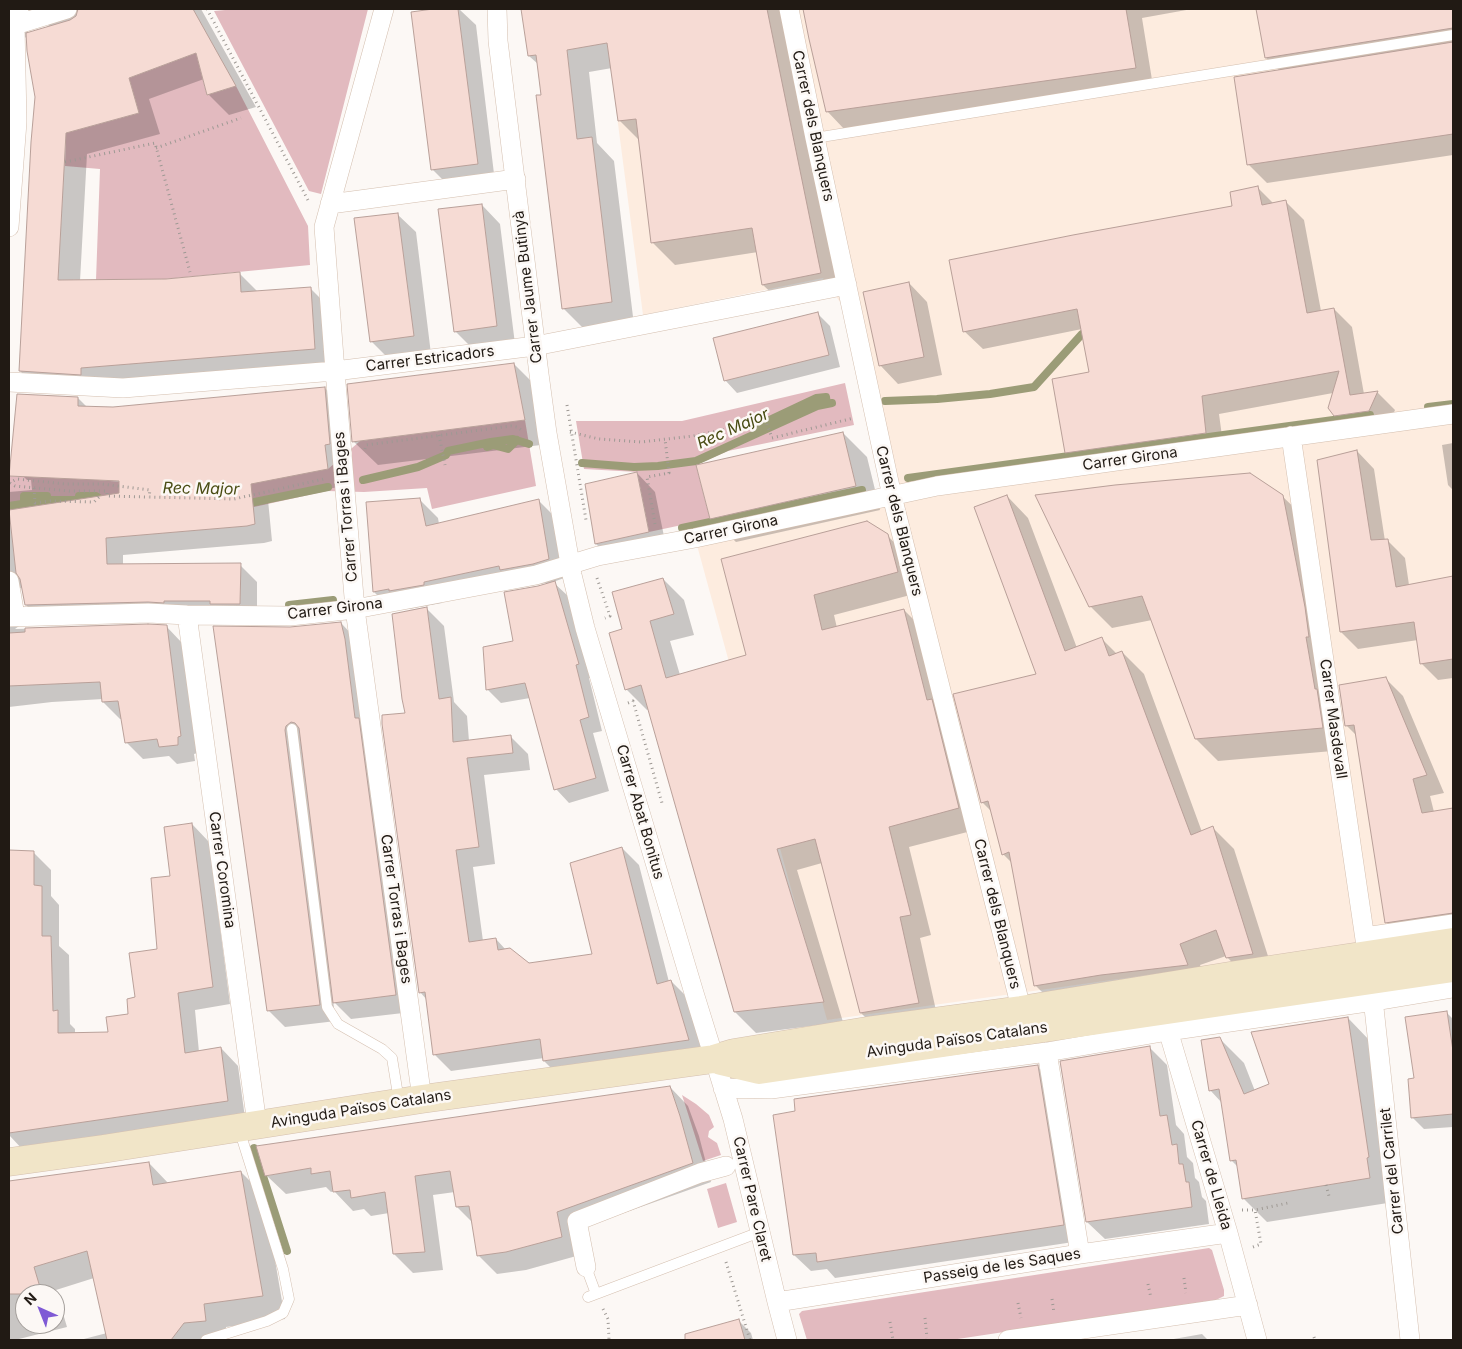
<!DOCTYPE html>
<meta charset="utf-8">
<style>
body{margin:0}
#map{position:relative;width:1462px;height:1349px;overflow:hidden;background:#fcf8f5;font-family:Inter,sans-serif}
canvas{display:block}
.frame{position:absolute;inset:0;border:10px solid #211a14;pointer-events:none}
.north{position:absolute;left:15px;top:1284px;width:50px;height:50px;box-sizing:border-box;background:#fcf8f5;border:1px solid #a49f9b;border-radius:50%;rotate:316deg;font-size:14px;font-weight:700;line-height:20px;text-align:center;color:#211a14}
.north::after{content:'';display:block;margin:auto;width:18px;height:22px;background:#7f5ad5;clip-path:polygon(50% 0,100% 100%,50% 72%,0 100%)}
</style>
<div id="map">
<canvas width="1462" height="1349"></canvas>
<div class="frame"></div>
<div class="north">N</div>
</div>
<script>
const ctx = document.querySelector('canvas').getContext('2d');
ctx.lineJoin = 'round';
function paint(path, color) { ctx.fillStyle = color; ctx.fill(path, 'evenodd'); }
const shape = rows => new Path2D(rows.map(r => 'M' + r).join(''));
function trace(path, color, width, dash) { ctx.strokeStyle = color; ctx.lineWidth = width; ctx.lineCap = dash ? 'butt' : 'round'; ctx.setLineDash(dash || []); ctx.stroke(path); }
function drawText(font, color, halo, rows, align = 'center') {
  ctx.font = font + ' Inter,sans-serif'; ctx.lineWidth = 5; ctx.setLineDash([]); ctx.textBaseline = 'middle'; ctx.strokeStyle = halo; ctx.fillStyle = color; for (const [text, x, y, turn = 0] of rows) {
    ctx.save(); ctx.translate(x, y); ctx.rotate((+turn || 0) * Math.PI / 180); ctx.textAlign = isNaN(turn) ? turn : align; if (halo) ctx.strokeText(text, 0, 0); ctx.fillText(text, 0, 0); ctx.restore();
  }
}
paint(shape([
 [603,9,1453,9,1453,932,827,1020,695,538,885,494,847,312,823,278,643,315]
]), '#fdecdf');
paint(shape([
 [236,9,368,9,321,194,309,191,214,11],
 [196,53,207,95,236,86,308,226,310,265,166,279,96,280,100,169,65,166,66,133,139,113,129,78],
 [845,383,854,425,728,451,696,465,710,519,649,532,637,472,584,469,576,421,682,421],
 [525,420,536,486,432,509,427,488,364,492,327,491,254,507,228,508,46,504,9,510,9,476,99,480,144,484,328,469,360,441],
 [682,1095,696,1104,709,1115,714,1127,709,1131,708,1137,717,1143,721,1155,703,1161],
 [726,1183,737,1222,718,1228,707,1189],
 [1209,1248,1212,1250,1224,1290,1224,1296,1216,1300,951,1340,807,1340,799,1314,802,1311]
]), '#e2babf');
paint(shape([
 [9,9,201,9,256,107,229,115,208,94,204,79,149,99,160,134,87,154,80,281,167,280,239,273,258,292,310,288,331,309,336,370,41,392,20,371,36,97,28,36,9,47],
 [42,19,50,27,27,34,31,22],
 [442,9,459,9,476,25,495,182,451,188,433,170,413,13],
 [526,9,783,9,843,295,786,307,763,285,758,252,675,265,652,242,640,141,619,120,612,68,589,72,597,143,614,161,634,325,586,331,563,308,542,96,538,64,529,56,523,14],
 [805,9,1192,9,1142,18,1153,86,845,130,827,111,810,39],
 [1257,9,1453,9,1453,155,1267,183,1248,164,1280,71,1266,58],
 [1258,188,1274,204,1286,202,1304,220,1321,311,1334,309,1352,327,1364,394,1377,392,1395,410,1387,429,1353,434,1335,415,1333,393,1219,414,1224,451,1084,471,1066,452,1090,373,1082,329,983,349,964,331,1234,207],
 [482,205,500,224,515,344,473,349,455,331],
 [397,214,416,232,431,354,390,360,371,341],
 [909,283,927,302,942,375,898,384,880,365],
 [818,314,830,326,840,367,737,393,725,380],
 [514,364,538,388,549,444,378,465,353,441],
 [325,388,342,405,344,486,268,500,272,541,264,543,123,555,123,565,240,565,257,582,257,621,43,622,26,605,23,587,19,589,19,626,15,629,148,626,166,626,183,644,198,753,194,754,195,761,177,764,169,756,143,759,126,742,122,719,120,719,103,702,103,699,52,702,9,707,9,492,32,490,31,480,27,480,10,463,78,398,87,407,113,408],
 [843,433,867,457,880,510,736,542,711,518],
 [1453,443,1453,490,1448,485,1442,445],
 [1357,451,1374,469,1385,541,1387,540,1405,558,1409,585,1453,577,1453,678,1438,680,1421,663,1418,640,1358,649,1341,632],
 [637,473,655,492,667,551,614,562,596,544],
 [1007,496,1028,518,1077,648,1102,639,1117,654,1122,652,1144,674,1202,832,1213,828,1234,849,1274,975,1248,979,1226,956,1200,965,1209,986,1057,1007,1035,985,1012,863,1003,854,992,812,982,802,1038,675],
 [1282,496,1305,518,1344,750,1218,761,1196,739,1152,620,1112,628,1090,606],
 [420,500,438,518,439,524,539,501,557,519,567,577,553,582,568,596,592,678,589,678,602,731,593,733,609,791,569,803,556,789,530,698,501,703,487,689,547,585,546,583,519,588,516,585,441,600,442,603,409,609,407,607,392,610,374,592],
 [887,535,908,557,918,593,834,615,837,628,904,610,925,631,979,829,909,847,931,935,920,938,939,1024,882,1034,861,1013,822,863,797,870,843,1022,756,1033,735,1012,649,709,647,710,626,689,624,630,663,579,684,600,694,635,670,641,680,675,747,656,723,559],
 [426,608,444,626,454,702,467,716,469,741,511,737,528,754,530,770,484,775,495,864,473,867,483,941,496,939,506,950,529,964,594,955,622,848,639,865,669,982,671,981,688,998,705,1057,561,1078,544,1061,544,1058,451,1071,434,1054,427,1000,420,992,406,714],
 [341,623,357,640,412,1012,351,1019,333,1001,336,1021,285,1027,268,1010,290,628],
 [1385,678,1403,696,1444,793,1430,796,1434,812,1453,809,1453,933,1404,940,1386,922,1357,736,1346,725],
 [192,824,209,842,230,1004,195,1010,199,1052,221,1048,238,1066,245,1118,24,1151,9,1135,9,851,33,852,51,870,51,896,59,905,59,946,69,955,70,1024,75,1029,75,1034,110,1034,130,1015,159,950,171,877],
 [1446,1012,1453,1019,1453,1127,1424,1129,1412,1117,1416,1080],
 [1348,1018,1372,1043,1394,1202,1267,1222,1243,1198,1238,1167,1231,1160,1222,1103,1210,1090,1219,1038,1244,1063,1255,1091,1270,1085],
 [1150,1048,1167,1065,1176,1125,1184,1134,1187,1157,1193,1163,1195,1178,1199,1182,1202,1197,1206,1201,1209,1224,1105,1239,1087,1222,1061,1062],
 [1037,1066,1054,1083,1080,1241,835,1278,827,1269,811,1271,794,1255],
 [670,1087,688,1106,699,1136,711,1182,576,1230,580,1255,526,1270,497,1274,478,1255,473,1223,457,1207,455,1192,433,1195,443,1270,413,1273,394,1254,389,1213,371,1216,364,1209,353,1211,334,1191,331,1192,326,1187,286,1194,267,1176],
 [149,1163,169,1184,241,1172,264,1195,285,1319,226,1327,227,1340,80,1340,107,1333,94,1278,56,1290,67,1327,15,1340,9,1340,9,1183],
 [25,1294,55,1294,55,1324,25,1324],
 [739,1321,751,1333,753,1340,706,1340,703,1330],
 [1202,1334,1208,1340,1168,1340]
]), '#0003');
trace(shape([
 [885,401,937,399,990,394,1034,387,1082,334],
 [1428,407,1453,404],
 [757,432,763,423,816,398,826,397,827,404],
 [487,447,493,445,508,449,517,440],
 [582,463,634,467,658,466,696,461,817,406,832,403],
 [908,478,1370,415],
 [363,480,418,467,446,455,448,451,491,442,513,439,529,444],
 [79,496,96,496,103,501],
 [24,504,24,496,47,496],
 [245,504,328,487],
 [9,506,48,500,84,500],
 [682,528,862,490],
 [289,605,333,600],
 [254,1148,287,1251]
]), '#9b9c77', 8);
const building = shape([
 [78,9,193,9,236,86,207,95,196,53,129,78,139,113,66,133,58,280,166,279,240,272,241,292,311,287,315,349,81,368,81,375,19,371,31,142,35,97,27,51,26,33,70,20,76,16,78,9],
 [433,9,458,9,478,164,431,170,411,12,433,9],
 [521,9,767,9,821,273,762,285,752,228,651,243,636,119,618,121,607,43,567,50,577,139,592,137,612,302,562,309,536,95,541,95,536,55,528,56,521,9],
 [803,9,1126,9,1136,68,826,112,809,39,803,9],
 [1256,9,1453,9,1453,28,1265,58,1256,9],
 [1453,42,1453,134,1247,165,1234,77,1453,42],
 [1258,186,1262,205,1286,200,1307,313,1334,308,1350,395,1378,391,1369,411,1334,416,1328,408,1339,371,1202,396,1206,433,1065,453,1052,379,1089,372,1077,309,963,332,949,260,1073,235,1232,206,1230,192,1258,186],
 [482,204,497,326,454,332,438,209,482,204],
 [398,213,414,336,370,342,354,218,398,213],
 [909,282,924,357,879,366,863,292,909,282],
 [818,312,829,355,724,381,713,338,818,312],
 [514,363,525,420,352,442,347,384,514,363],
 [325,387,330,444,325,445,328,469,251,484,255,524,247,526,106,538,107,564,241,563,240,604,210,604,210,601,164,601,164,603,148,602,25,605,20,579,16,573,9,510,119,493,119,481,9,476,17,394,78,397,78,406,113,407,325,387],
 [843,432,856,486,710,519,696,465,843,432],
 [1357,450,1371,540,1388,539,1396,587,1453,576,1453,659,1420,664,1414,622,1340,632,1317,460,1357,450],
 [637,472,649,532,595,544,585,484,637,472],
 [1250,473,1283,495,1305,607,1309,637,1306,637,1315,689,1317,689,1323,728,1195,739,1142,596,1089,607,1035,495,1115,485,1250,473],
 [1007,495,1065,651,1102,637,1109,656,1122,651,1191,835,1213,826,1253,954,1226,958,1216,930,1180,944,1188,965,1101,975,1034,986,1009,852,1002,855,988,801,981,803,953,694,1036,674,974,507,1007,495],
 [420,498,426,526,539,499,549,559,533,564,500,570,499,566,424,582,424,585,389,591,389,589,373,592,366,502,420,498],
 [867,521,888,534,898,572,814,595,822,630,904,609,927,700,932,699,959,808,889,827,911,915,900,917,919,1003,860,1013,815,839,777,849,824,1002,734,1012,641,685,625,690,609,633,622,629,612,592,663,578,674,614,650,621,666,678,746,655,721,559,867,521],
 [555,581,579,664,576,665,589,717,580,720,596,778,554,790,525,683,486,690,483,647,513,641,504,592,538,586,555,581],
 [427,607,439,699,451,697,453,742,511,735,513,753,467,758,479,847,456,850,469,942,496,938,498,950,510,948,529,963,592,954,570,863,622,847,657,984,671,980,689,1040,543,1061,540,1039,433,1055,425,992,419,993,382,724,382,715,405,713,402,699,392,614,427,607],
 [341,622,345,639,355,718,359,718,396,995,333,1003,299,728,295,723,291,722,286,726,285,730,320,1005,267,1011,213,626,290,627,341,622],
 [148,624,167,625,181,736,178,737,178,745,159,747,157,739,125,743,118,701,102,702,100,682,9,686,9,633,25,632,25,628,148,624],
 [1386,677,1427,775,1413,779,1422,813,1453,808,1453,913,1385,923,1354,725,1345,726,1339,685,1386,677],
 [192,823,213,987,178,993,185,1053,221,1047,228,1101,9,1133,9,850,34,851,34,885,42,886,42,936,51,936,53,1011,58,1010,58,1033,108,1032,106,1017,128,1014,127,999,135,997,129,953,157,949,151,878,170,876,164,827,192,823],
 [1447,1011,1453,1051,1453,1114,1411,1118,1408,1079,1414,1078,1405,1017,1447,1011],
 [1348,1017,1369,1157,1367,1158,1370,1178,1242,1199,1236,1160,1230,1161,1219,1089,1209,1091,1201,1040,1220,1037,1244,1094,1269,1084,1251,1032,1348,1017],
 [1150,1046,1160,1116,1167,1115,1172,1145,1177,1144,1179,1164,1183,1164,1186,1182,1189,1182,1192,1207,1086,1222,1060,1061,1150,1046],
 [1038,1065,1064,1225,817,1262,816,1253,793,1255,773,1115,795,1111,794,1099,1038,1065],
 [670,1086,680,1116,693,1163,557,1212,562,1237,506,1252,477,1256,469,1206,456,1207,450,1171,415,1176,425,1252,393,1254,385,1192,351,1198,350,1190,333,1192,330,1171,311,1174,311,1168,265,1176,256,1146,670,1086],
 [149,1162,153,1185,241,1171,263,1296,204,1304,206,1321,184,1323,171,1340,107,1340,87,1251,34,1267,42,1294,9,1294,9,1181,149,1162],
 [739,1319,745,1340,685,1340,685,1334,739,1319]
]);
paint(building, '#f6dbd4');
trace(building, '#b9a099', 1);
const lane = shape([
 [815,138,1453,35],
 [292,729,327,1007,338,1024,382,1049,392,1058,399,1101],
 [586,1267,596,1294],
 [588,1297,760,1232],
 [206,1340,267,1321,283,1313,289,1299,283,1269,239,1129]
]);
const street = shape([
 [384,9,324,227,335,371,355,609,422,1099],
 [497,9,498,41,539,374,547,433,572,575,585,628,694,993,733,1119,777,1302,787,1340],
 [789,9,815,138,892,496,1024,1020],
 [9,27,67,9],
 [330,204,516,179],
 [9,227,17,122,15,25,19,9],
 [9,382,123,388,335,371,535,346,847,285],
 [1291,436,1371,980,1410,1340],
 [9,581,15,616],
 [187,615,257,1124],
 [9,617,148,613,187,615,290,616,355,609,536,575,598,556,695,538,937,486,1453,414],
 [1365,937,1453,924],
 [1165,1020,1228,1233,1257,1340],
 [1047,1052,1080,1254],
 [723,1088,771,1089,921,1069,1047,1052,1168,1031,1374,1001,1453,988],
 [586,1267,577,1221,700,1173,726,1166],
 [777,1302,1080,1254,1228,1233],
 [1008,1340,1248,1305]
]);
const secondary = shape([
 [721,1061,759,1070,1453,968],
 [9,1162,103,1149,422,1099,714,1059,734,1053,873,1030,1021,1010,1236,975,1453,942]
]);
trace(lane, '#d4bfaf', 11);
trace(street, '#d4bfaf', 20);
trace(secondary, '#d4bfaf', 29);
trace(shape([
 [207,9,309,202],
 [156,148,241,118],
 [65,162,155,143,190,272],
 [567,405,586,520],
 [570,432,599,439,641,442,693,436,727,429,763,413,772,438,854,418],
 [439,435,445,465],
 [365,449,366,445,511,426,517,427,524,432],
 [9,483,17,479,65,484,102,484,150,490,149,497,234,499,324,479],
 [10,483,15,486,69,491,107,491,107,496,149,497],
 [34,488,35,503,50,501,94,502,99,497],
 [655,524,647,477,669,473,665,439],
 [597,578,610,616,605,618],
 [628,703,633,701,662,803],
 [1326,1185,1329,1196],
 [1242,1210,1255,1210,1288,1203],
 [1253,1247,1261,1244,1255,1210],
 [726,1262,750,1340],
 [1184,1278,1186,1293],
 [1148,1284,1151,1298],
 [1052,1299,1054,1313],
 [1018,1303,1021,1318],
 [603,1309,608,1319,609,1340],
 [925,1318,927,1338],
 [890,1322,893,1340],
 [1314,1337,1315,1340]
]), '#9e9994', 3, [1, 4]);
trace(lane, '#fff', 10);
trace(street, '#fff', 19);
trace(secondary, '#f1e5c8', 28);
drawText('15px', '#211a14', '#fcf8f5', [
 ["Carrer dels Blanquers",813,126,78],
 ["Carrer Jaume Butinyà",528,287,-97],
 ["Carrer Estricadors",430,359,-7],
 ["Carrer Girona",1130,459,-8],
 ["Carrer Torras i Bages",346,507,-95],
 ["Carrer dels Blanquers",899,521,76],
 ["Carrer Girona",731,530,-12],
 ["Carrer Girona",335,609,-7],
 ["Carrer Masdevall",1333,719,82],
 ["Carrer Abat Bonitus",640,812,74],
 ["Carrer Coromina",222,870,82],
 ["Carrer Torras i Bages",396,909,82],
 ["Carrer dels Blanquers",997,914,76],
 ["Avinguda Països Catalans",957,1040,-8],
 ["Avinguda Països Catalans",361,1109,-9],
 ["Carrer del Carrilet",1392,1171,-96],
 ["Carrer de Lleida",1211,1175,74],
 ["Carrer Pare Claret",752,1199,77],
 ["Passeig de les Saques",1002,1266,-9]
]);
drawText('italic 16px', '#494c13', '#fcf8f5', [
 ["Rec Major",733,429,-24],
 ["Rec Major",201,489,1]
]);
</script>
